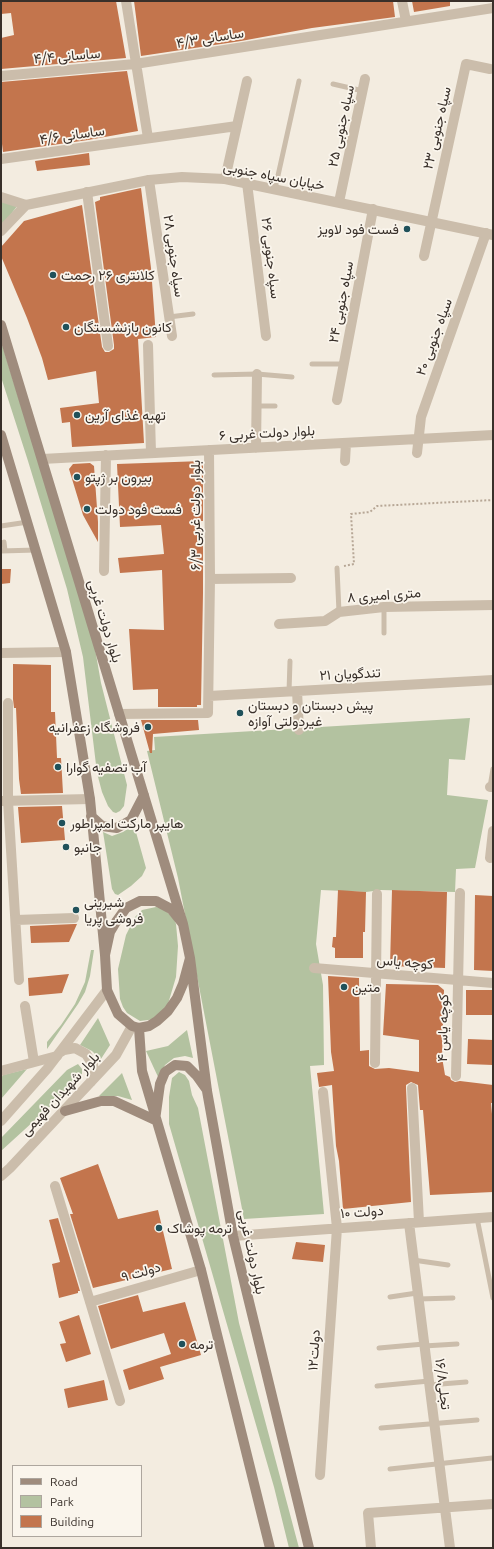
<!DOCTYPE html>
<meta charset="utf-8">
<style>
body{margin:0}
#map{position:relative;width:494px;height:1549px;overflow:hidden;background:#f3ece0;font-family:Ubuntu,sans-serif}
canvas{display:block}
.frame{position:absolute;inset:0;border:2px solid #39302a;pointer-events:none}
.legend{position:absolute;left:12px;top:1465px;width:130px;height:72px;box-sizing:border-box;background:#faf5ec;border:1px solid #ada69e;margin:0;padding:5px 7px;list-style:none;font-size:12px;color:#39302a}
.legend li{display:flex;align-items:center;gap:8px;height:20px}
.legend b{width:20px;border:1px solid #ada69e}
</style>
<div id="map">
<canvas width="494" height="1549"></canvas>
<div class="frame"></div>
<ul class="legend">
<li><b style="height:5px;background:#9f8c7d"></b>Road</li>
<li><b style="height:11px;background:#b3c2a0"></b>Park</li>
<li><b style="height:11px;background:#c3754d"></b>Building</li>
</ul>
</div>
<script>
const ctx = document.querySelector('canvas').getContext('2d');
ctx.lineJoin = 'round';
function paint(path, color) { ctx.fillStyle = color; ctx.fill(path, 'evenodd'); }
const shape = rows => new Path2D(rows.map(r => 'M' + r).join(''));
function trace(path, color, width, dash) { ctx.strokeStyle = color; ctx.lineWidth = width; ctx.lineCap = dash ? 'butt' : 'round'; ctx.setLineDash(dash || []); ctx.stroke(path); }
function drawText(font, color, halo, rows, align = 'center') {
  ctx.font = font + ' Ubuntu,Vazirmatn,sans-serif'; ctx.lineWidth = 3.5; ctx.setLineDash([]); ctx.textBaseline = 'middle'; ctx.strokeStyle = halo; ctx.fillStyle = color; for (const [text, x, y, turn = 0] of rows) {
    ctx.save(); ctx.translate(x, y); ctx.rotate((+turn || 0) * Math.PI / 180); ctx.textAlign = isNaN(turn) ? turn : align; if (halo) ctx.strokeText(text, 0, 0); ctx.fillText(text, 0, 0); ctx.restore();
  }
}
paint(shape([
 [1,200,18,205,1,227],
 [1,341,94,643,101,683,127,785,124,806,120,811,116,813,113,812,108,806,102,792,97,773,83,657,67,589,28,461,1,377],
 [470,718,465,760,449,759,447,795,488,800,475,868,456,869,455,892,381,890,366,892,321,890,316,944,323,985,324,1065,310,1066,324,1214,244,1219,178,878,147,751,155,750,154,737],
 [134,825,146,868,142,876,131,886,118,895,115,894,112,889,103,832,112,836,123,832],
 [156,907,163,908,174,919,176,924,178,946,176,977,168,1004,156,1019,140,1021,127,1013,123,1007,120,999,118,969,126,935,135,917,142,910],
 [91,950,94,950,90,976,85,992,78,1004,47,1049,47,1042,61,1025,75,1004,85,982],
 [98,1018,110,1045,99,1062,96,1055,92,1051,80,1045],
 [187,1030,193,1058,185,1056,174,1058,165,1065,159,1079,146,1051,168,1046],
 [78,1064,82,1069,82,1074,68,1090,1,1151,1,1138,67,1070],
 [27,1069,1,1099,1,1078,3,1075],
 [179,1072,185,1075,189,1081,192,1095,198,1108,239,1323,299,1548,289,1548,274,1487,169,1124,169,1097,172,1078],
 [122,1073,132,1100,118,1096,99,1096]
]), '#b3c2a0');
paint(shape([
 [1,1,116,1,126,58,1,69,1,38,14,35,11,13,1,14],
 [134,1,393,1,395,17,312,28,241,41,141,56],
 [412,1,450,1,450,6,414,12],
 [127,71,138,131,88,140,3,152,1,136,1,82],
 [89,153,90,165,37,171,35,161],
 [141,188,151,268,156,337,138,339,144,443,72,447,70,422,62,423,60,408,99,403,96,371,48,380,42,358,27,318,1,256,1,247,24,221,82,205,102,347,105,352,109,352,114,349,114,345,95,202,100,200,100,197],
 [203,461,203,521,201,521,203,548,203,593,201,705,197,705,197,707,158,707,158,689,133,690,129,629,164,630,162,570,120,573,118,558,164,554,161,525,120,527,117,464],
 [90,463,94,466,98,522,98,542,83,515,69,469,73,464],
 [1,569,11,569,10,583,1,584],
 [13,664,51,665,51,712,55,712,57,758,61,758,63,793,21,794,19,779,16,708,14,708,13,699],
 [141,720,198,720,199,730,153,734,152,753,150,753],
 [62,806,65,840,21,843,18,807],
 [338,890,366,892,365,932,363,932,363,958,335,958,335,948,332,947,333,937,336,937],
 [392,890,447,892,445,968,390,966],
 [475,895,493,896,493,971,474,970],
 [74,924,77,924,69,942,31,943,30,926],
 [69,974,62,993,29,996,28,978],
 [328,976,359,978,360,1051,369,1050,369,1066,375,1069,389,1068,419,1072,419,1040,383,1035,386,984,438,985,444,990,442,1057,445,1075,450,1077,451,1080,455,1082,460,1081,493,1085,493,1103,491,1103,493,1125,493,1192,430,1195,423,1110,420,1110,418,1085,411,1082,406,1085,406,1088,411,1202,343,1209,339,1161,336,1146,332,1085,319,1087,317,1073,334,1071,331,1052],
 [466,990,493,990,493,1015,466,1015],
 [468,1039,493,1040,493,1065,467,1064],
 [98,1164,118,1219,158,1210,172,1269,93,1288,70,1214,73,1214,60,1178],
 [58,1218,80,1291,78,1291,78,1293,59,1298,52,1264,60,1262,49,1220],
 [296,1242,325,1245,323,1262,292,1259],
 [138,1295,143,1312,185,1302,201,1355,160,1367,164,1379,129,1390,123,1370,171,1354,164,1333,111,1349,98,1306],
 [79,1315,91,1354,66,1362,60,1344,66,1343,59,1322],
 [104,1380,108,1400,68,1408,64,1389]
]), '#c3754d');
trace(shape([
 [344,566,354,564,351,514,370,512,377,506,493,500]
]), '#b7a796', 2, [2, 2]);
trace(shape([
 [333,84,363,91],
 [275,189,299,81],
 [169,317,193,314],
 [312,364,344,364],
 [214,375,257,374,292,377],
 [257,406,275,406],
 [1,526,28,522],
 [4,542,5,551],
 [1,551,36,550],
 [337,568,339,612],
 [384,607,384,633],
 [289,692,290,661],
 [490,787,493,769],
 [477,1218,493,1298],
 [413,1260,448,1265],
 [390,1297,417,1293],
 [418,1299,453,1298],
 [424,1346,457,1344],
 [379,1348,424,1344],
 [429,1385,466,1382],
 [377,1386,429,1381],
 [381,1428,477,1420],
 [390,1469,492,1458]
]), '#cbbdab', 5);
trace(shape([
 [126,1,148,138],
 [402,1,406,21],
 [1,76,135,64,493,8],
 [1,159,237,126],
 [225,179,247,81],
 [149,180,172,336],
 [247,183,266,336],
 [87,192,108,346],
 [339,202,365,79],
 [424,256,466,64,490,69],
 [148,345,151,453],
 [337,400,373,209],
 [256,448,257,374],
 [417,453,421,417,486,233],
 [42,459,493,435],
 [345,461,346,443],
 [104,571,106,455],
 [210,579,291,578],
 [279,624,325,621,339,612,384,607,493,605],
 [1,653,66,652],
 [297,691,299,730],
 [209,696,493,680],
 [8,703,8,801,19,980],
 [119,714,208,713,210,579,209,450],
 [490,787,493,787],
 [1,801,90,799],
 [490,858,493,831],
 [16,920,74,918],
 [314,968,493,983],
 [25,1006,34,1062],
 [375,1063,377,894],
 [1,1071,57,1056],
 [456,1076,460,893],
 [412,1088,419,1222],
 [55,1186,120,1401],
 [409,1223,450,1548],
 [233,1236,493,1217],
 [90,1302,201,1270],
 [320,1475,337,1228,323,1092],
 [371,1548,368,1513,493,1504]
]), '#cbbdab', 10);
trace(shape([
 [1,197,26,205,149,180,182,177,225,179,493,235],
 [1,231,26,205],
 [59,1053,64,1050,75,1048,86,1054,93,1065,94,1070,91,1082],
 [1,1121,47,1069,107,990],
 [1,1176,10,1168,116,1055,132,1026]
]), '#cbbdab', 10);
trace(shape([
 [1,325,183,924],
 [1,435,66,652,90,799,105,955],
 [91,816,102,826,117,828,131,820,144,795],
 [140,901,156,901,171,909,183,924,190,958,183,984,177,998,168,1011,157,1021,149,1026,139,1028,132,1026,118,1014,107,990,105,955,110,932,116,922,126,908,140,901],
 [190,958,207,1091,233,1236,309,1548],
 [139,1028,142,1071,201,1270,270,1548],
 [65,1111,101,1101,114,1101,155,1120,160,1084,165,1072,175,1065,187,1066,197,1076,207,1090]
]), '#9f8c7d', 10);
for (const [x, y, r, color] of [
 [407,229,4,"#20515a"],
 [53,275,4,"#20515a"],
 [66,327,4,"#20515a"],
 [77,415,4,"#20515a"],
 [77,477,4,"#20515a"],
 [87,509,4,"#20515a"],
 [240,713,4,"#20515a"],
 [148,727,4,"#20515a"],
 [58,767,4,"#20515a"],
 [62,823,4,"#20515a"],
 [66,847,4,"#20515a"],
 [76,910,4,"#20515a"],
 [344,987,4,"#20515a"],
 [159,1228,4,"#20515a"],
 [182,1344,4,"#20515a"]
]) { const dot = new Path2D(); dot.arc(x, y, r, 0, 2 * Math.PI); ctx.fillStyle = color; ctx.fill(dot); trace(dot, '#faf5ec', 1.5); }
drawText('14px', '#39302a', '#faf5ec', [
 ["۴/۳ ساسانی",210,38,-9],
 ["۴/۴ ساسانی",67,56,-5],
 ["۲۵ سپاه جنوبی",341,126,-78],
 ["۲۳ سپاه جنوبی",437,128,-77],
 ["۴/۶ ساسانی",72,135,-8],
 ["خیابان سپاه جنوبی",274,176,11],
 ["۲۸ سپاه جنوبی",174,256,82],
 ["۲۶ سپاه جنوبی",271,258,83],
 ["۲۴ سپاه جنوبی",341,302,-79],
 ["۲۰ سپاه جنوبی",434,337,-70],
 ["بلوار دولت غربی ۶",267,433,-3],
 ["بلوار دولت غربی ۶/۳",195,515,-90],
 ["۸ متری امیری",384,595,-4],
 ["بلوار دولت غربی",105,621,73],
 ["۲۱ تندگویان",350,674,-3],
 ["کوچه یاس",405,962,5],
 ["کوچه یاس ۴",443,1028,-89],
 ["بلوار شهیدان فهیمی",60,1094,-47],
 ["۱۰ دولت",362,1212,-4],
 ["بلوار دولت غربی",252,1252,78],
 ["۹ دولت",141,1272,-16],
 ["۱۲دولت",314,1350,-86],
 ["تجلی۱۶/۸",443,1384,83]
]);
drawText('14px', '#39302a', '#faf5ec', [
 ["فست فود لاویز",399,229,"right"],
 ["کلانتری ۲۶ رحمت",61,275],
 ["کانون بازنشستگان",74,327],
 ["تهیه غذای آرین",85,415],
 ["بیرون بر ژپتو",85,477],
 ["فست فود دولت",95,509],
 ["پیش دبستان و دبستان",248,705],
 ["غیردولتی آوازه",248,721],
 ["فروشگاه زعفرانیه",140,727,"right"],
 ["آب تصفیه گوارا",66,767],
 ["هایپر مارکت امپراطور",70,823],
 ["جانبو",74,847],
 ["شیرینی",84,902],
 ["فروشی پریا",84,918],
 ["متین",352,987],
 ["ترمه پوشاک",167,1228],
 ["ترمه",190,1344]
], 'left');
</script>
